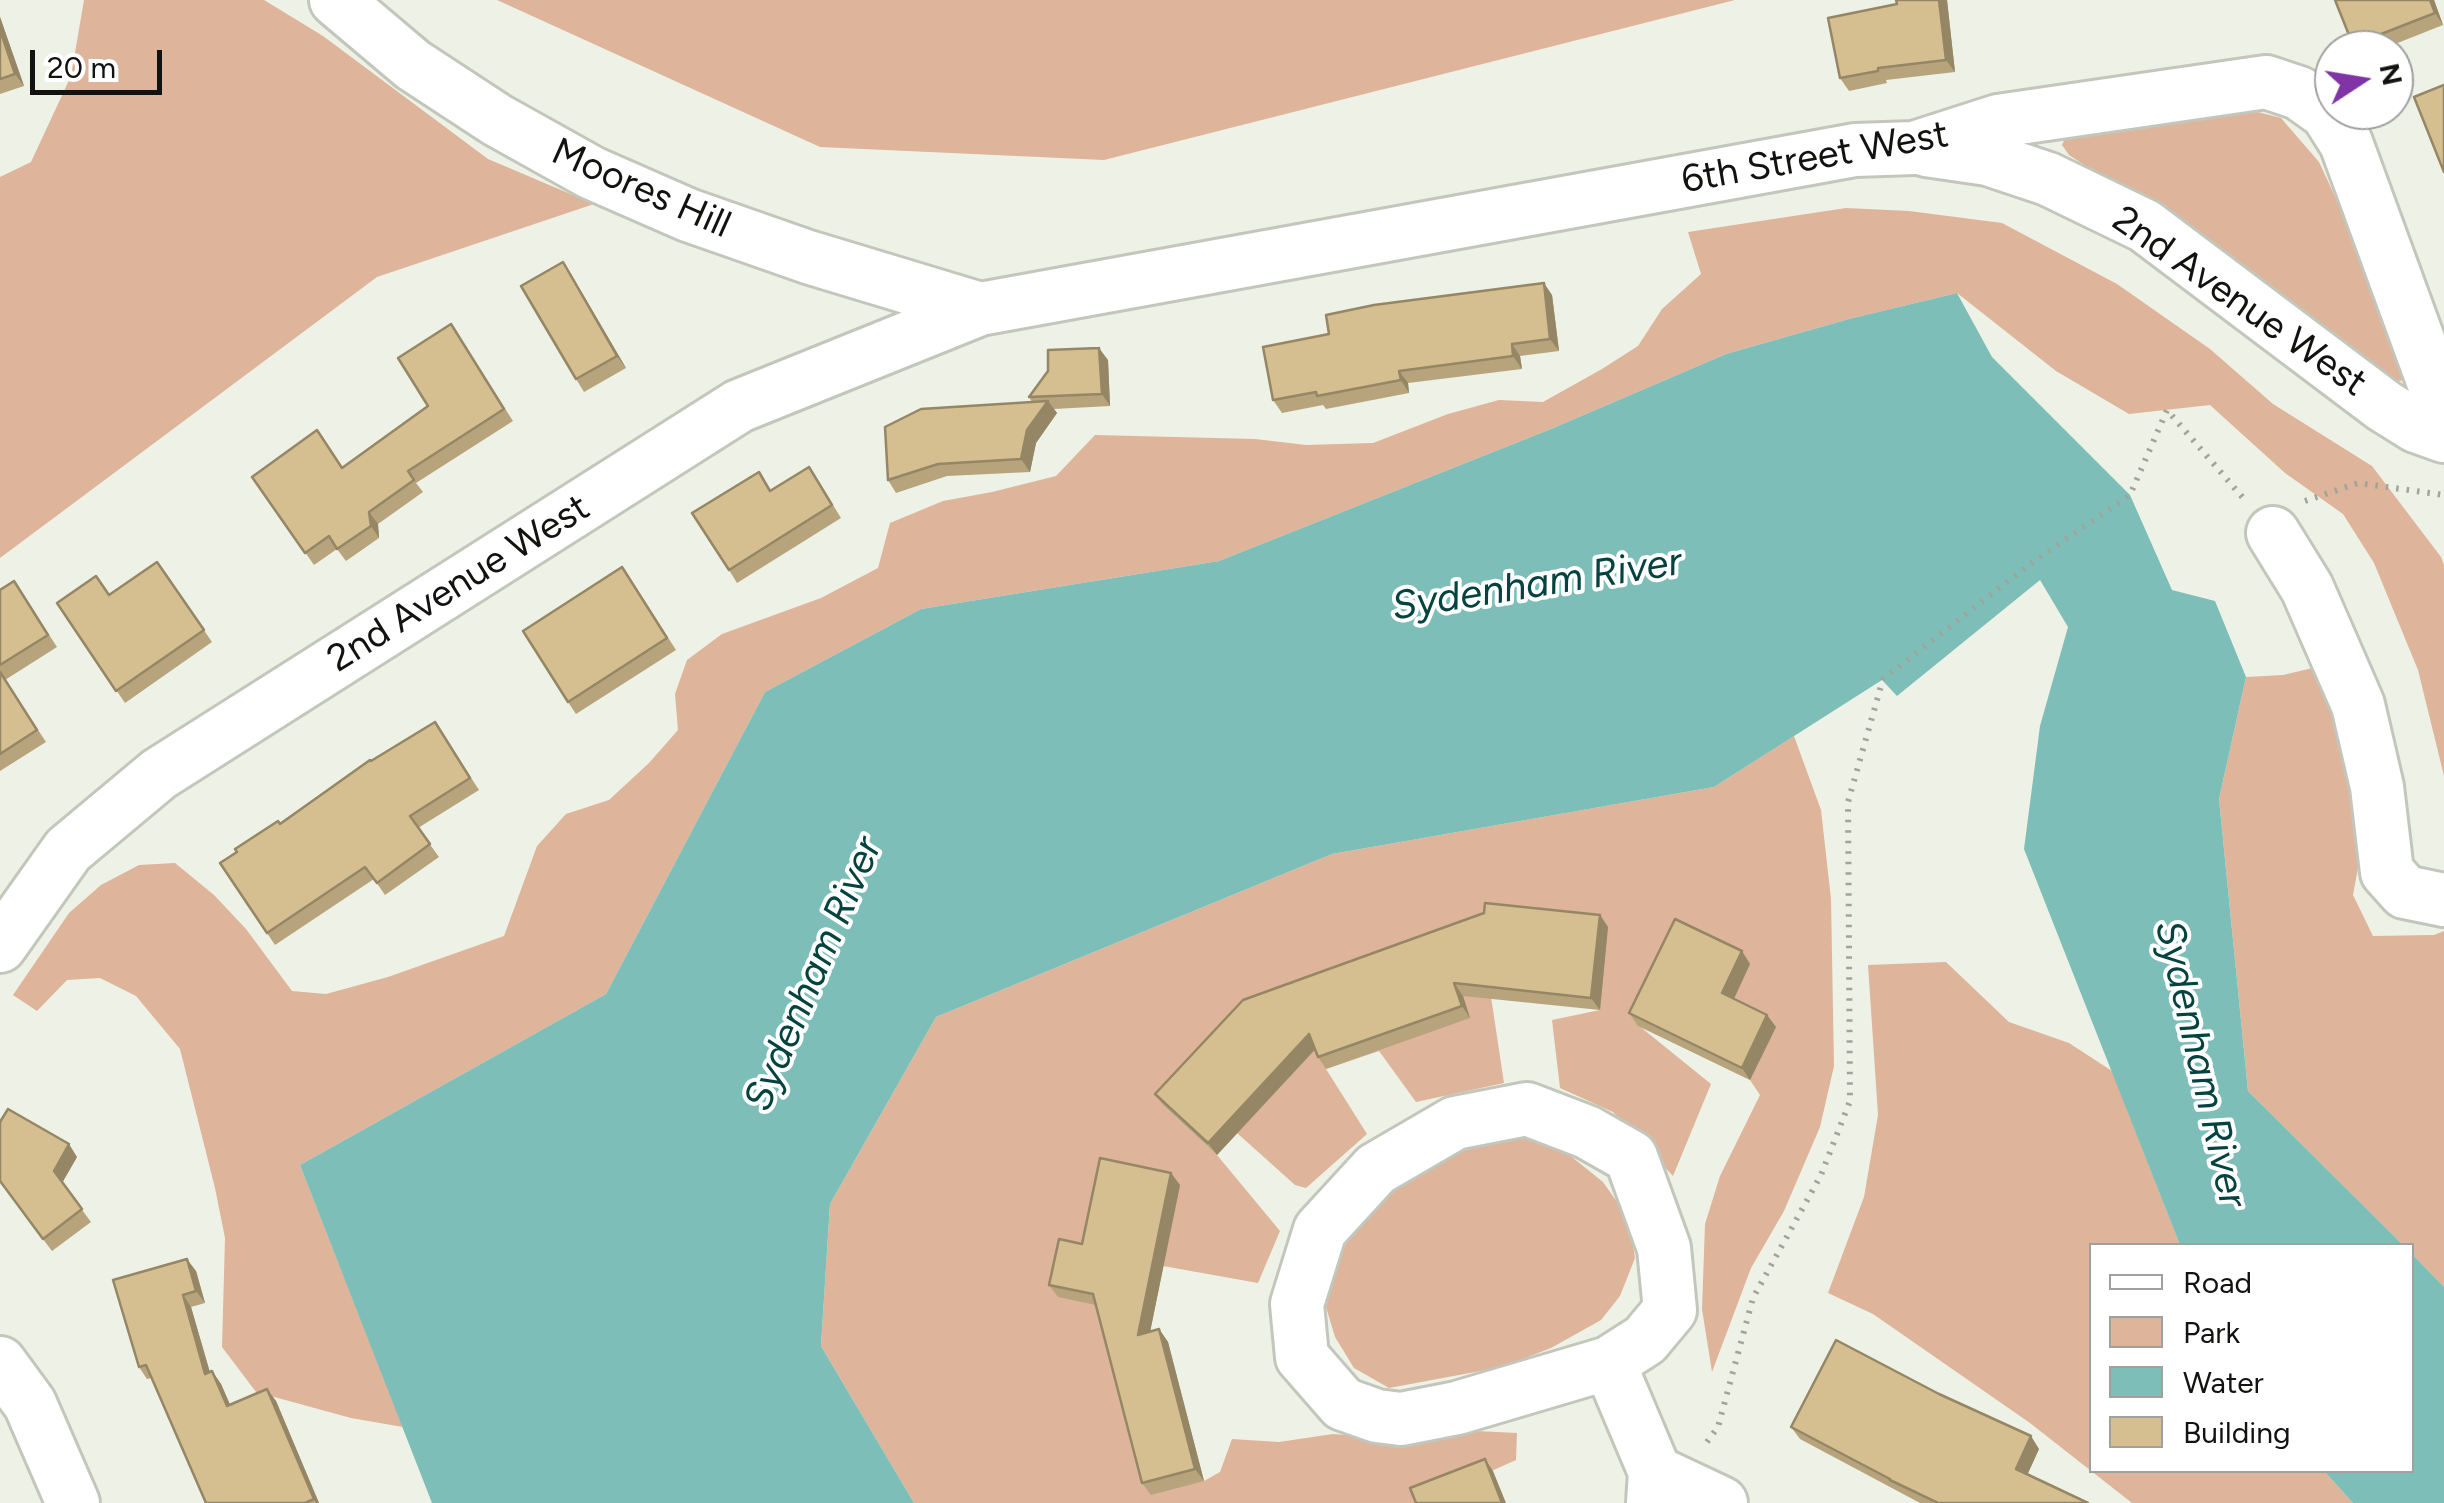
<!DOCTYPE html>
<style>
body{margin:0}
#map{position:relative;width:2444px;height:1503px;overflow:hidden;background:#eef1e5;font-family:Figtree,sans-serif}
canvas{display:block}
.legend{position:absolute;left:2089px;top:1243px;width:325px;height:230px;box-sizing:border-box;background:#fff;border:2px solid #a0a19f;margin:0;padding:12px 18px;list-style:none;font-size:30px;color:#121310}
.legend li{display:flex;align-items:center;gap:20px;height:50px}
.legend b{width:50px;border:2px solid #a0a19f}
.north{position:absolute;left:2314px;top:30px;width:100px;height:100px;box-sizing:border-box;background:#fff;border:2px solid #a0a19f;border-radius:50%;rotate:78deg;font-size:28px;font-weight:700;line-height:40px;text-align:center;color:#121310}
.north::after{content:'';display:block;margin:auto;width:35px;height:45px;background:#8034a5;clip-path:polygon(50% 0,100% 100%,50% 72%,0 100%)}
.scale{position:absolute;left:30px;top:50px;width:132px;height:45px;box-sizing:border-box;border:5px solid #121310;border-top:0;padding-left:12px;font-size:30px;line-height:35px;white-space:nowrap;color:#121310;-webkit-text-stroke:8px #fff;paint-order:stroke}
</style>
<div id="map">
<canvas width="2444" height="1503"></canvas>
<ul class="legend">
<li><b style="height:12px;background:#fff"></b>Road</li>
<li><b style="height:28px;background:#deb49b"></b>Park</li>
<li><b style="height:28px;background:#7dbfb8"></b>Water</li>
<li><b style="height:28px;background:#d5bf90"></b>Building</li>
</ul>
<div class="north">N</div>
<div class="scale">20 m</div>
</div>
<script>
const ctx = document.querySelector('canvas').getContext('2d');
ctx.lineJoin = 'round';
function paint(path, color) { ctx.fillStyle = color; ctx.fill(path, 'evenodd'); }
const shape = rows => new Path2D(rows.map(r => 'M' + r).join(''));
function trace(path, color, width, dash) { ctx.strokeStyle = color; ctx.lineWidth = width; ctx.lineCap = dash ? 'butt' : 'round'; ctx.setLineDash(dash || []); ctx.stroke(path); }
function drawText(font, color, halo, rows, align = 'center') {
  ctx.font = font + ' Figtree,sans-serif'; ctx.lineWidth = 8; ctx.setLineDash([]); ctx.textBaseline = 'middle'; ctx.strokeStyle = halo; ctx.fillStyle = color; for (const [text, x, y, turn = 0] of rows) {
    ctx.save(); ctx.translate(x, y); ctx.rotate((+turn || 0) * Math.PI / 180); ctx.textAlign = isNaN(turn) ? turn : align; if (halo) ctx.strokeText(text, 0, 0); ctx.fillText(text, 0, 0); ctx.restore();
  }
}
paint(shape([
 [84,0,264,0,323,36,488,159,594,204,377,277,0,558,0,177,31,162,71,76],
 [497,0,1735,0,1104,160,820,147],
 [2254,111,2281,118,2319,162,2352,233,2406,375,2401,381,2391,380,2232,261,2069,155,2062,145,2067,133],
 [1846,208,1909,211,2002,223,2117,284,2210,349,2273,404,2372,466,2441,557,2444,565,2444,776,2418,670,2374,563,2343,514,2285,473,2210,405,2129,414,2056,371,1957,293,1849,319,1726,354,1551,429,1219,561,921,609,765,692,606,994,300,1165,403,1427,351,1418,256,1392,222,1347,225,1238,215,1188,180,1049,136,996,100,978,67,980,37,1011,13,995,69,913,101,885,139,865,175,863,214,895,246,929,292,991,326,994,388,977,504,936,537,846,566,814,609,800,649,763,678,730,675,694,687,660,722,634,821,598,878,568,890,523,943,501,992,492,1056,476,1095,435,1255,439,1306,445,1373,443,1448,414,1499,400,1543,402,1602,369,1638,346,1662,309,1701,274,1688,232],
 [2321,666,2354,761,2360,857,2353,895,2373,936,2434,935,2444,931,2444,1287,2412,1254,2412,1246,2403,1245,2248,1091,2219,799,2246,677,2283,675],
 [1794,736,1821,810,1831,899,1834,1066,1820,1127,1784,1211,1751,1268,1712,1372,1702,1309,1705,1224,1720,1176,1760,1095,1750,1080,1638,1025,1711,1084,1673,1176,1613,1112,1560,1088,1552,1020,1600,1010,1488,977,1504,1083,1416,1102,1379,1051,1326,1069,1367,1134,1306,1188,1295,1185,1237,1133,1164,1106,1217,1155,1280,1231,1258,1283,1163,1266,1101,1306,1204,1481,1220,1472,1232,1439,1279,1442,1333,1434,1422,1441,1476,1431,1517,1433,1516,1460,1420,1503,914,1503,821,1346,830,1204,936,1017,1332,854,1714,787],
 [1946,962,2009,1022,2069,1043,2112,1071,2180,1245,2092,1246,2092,1470,2324,1471,2353,1503,2132,1503,2030,1423,1873,1314,1828,1293,1864,1197,1878,1115,1868,965],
 [1530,1130,1557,1145,1603,1182,1629,1219,1635,1258,1620,1296,1601,1320,1551,1348,1502,1367,1389,1388,1354,1368,1335,1337,1326,1307,1331,1269,1351,1232,1378,1202,1410,1175,1448,1151]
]), '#deb49b');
paint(shape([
 [1957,293,1992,357,2130,495,2172,590,2215,601,2246,677,2219,799,2248,1091,2403,1245,2180,1245,2024,849,2040,726,2068,627,2040,580,1897,696,1882,680,1714,787,1332,854,936,1017,830,1204,821,1346,914,1503,432,1503,300,1165,606,994,765,692,921,609,1219,561,1551,429,1726,354,1849,319],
 [2412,1254,2444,1287,2444,1503,2353,1503,2324,1471,2412,1470]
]), '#7dbfb8');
const minor = shape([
 [336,0,413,65,497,120,592,173,688,215,808,257,980,309],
 [1926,150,1988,159,2048,179,2145,226,2384,406,2416,426,2444,436],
 [2273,533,2307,588,2358,705,2377,787,2387,872,2405,892,2444,900],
 [0,946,68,850,159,774,739,406,980,309,1855,150,1914,148,1998,121,2266,82,2299,93,2327,113,2346,143,2444,411],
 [1527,1109,1587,1132,1631,1157,1664,1248,1670,1310,1645,1340,1609,1363,1457,1408,1401,1419,1377,1416,1343,1404,1302,1357,1297,1304,1320,1230,1376,1169,1455,1123,1527,1109],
 [0,1363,30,1404,73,1503],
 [1609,1363,1655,1472,1653,1503],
 [1655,1472,1721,1503]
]);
trace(minor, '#c3c7bb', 58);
trace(shape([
 [2305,501,2358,483,2444,495],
 [1707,1442,1718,1427,1753,1298,1821,1175,1850,1101,1848,802,1883,679,2030,564,2130,495,2167,410,2244,499]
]), '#a1a49b', 6, [2.5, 8]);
trace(minor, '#fff', 52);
paint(shape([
 [1947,0,1955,72,1886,80,1887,83,1849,91,1840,78],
 [2335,0,2434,0,2443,25,2380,50,2356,50,2353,45],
 [0,17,24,86,0,94],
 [571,274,626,368,584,392,576,379],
 [1552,295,1559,351,1520,356,1522,369,1408,383,1409,393,1326,409,1323,405,1282,413,1273,400],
 [459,337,513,421,416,483,423,492,378,524,379,538,346,561,337,549,314,565,252,477,343,468,428,406],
 [1108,360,1110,406,1054,409,1057,413,1036,443,1030,472,947,476,896,493,888,480,1032,402,1029,397],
 [817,479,841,518,737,583,729,570,771,490],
 [157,562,212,642,125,703,57,603,109,595],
 [631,580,676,650,576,714,568,702],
 [14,581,57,647,5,680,46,742,0,771,0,590],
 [435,722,479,790,418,828,439,857,385,895,374,879,275,945,220,863,371,761],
 [1600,915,1608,927,1600,1010,1463,996,1470,1018,1326,1069,1318,1057,1315,1050,1217,1155,1164,1106,1155,1094],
 [1750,964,1734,999,1767,1015,1776,1027,1750,1080,1638,1026,1629,1013],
 [77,1157,62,1183,91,1222,52,1251,0,1182],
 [1171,1173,1180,1185,1150,1332,1159,1329,1168,1342,1204,1481,1151,1495,1142,1483,1096,1305,1058,1297,1049,1285,1082,1244],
 [196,1271,205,1303,191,1307,210,1372,212,1371,221,1384,230,1405,267,1389,276,1401,319,1503,206,1503,152,1378,147,1379,139,1367],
 [1791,1427,2039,1449,2027,1475,2088,1503,1920,1503,1800,1439]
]), '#b7a47c');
paint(shape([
 [1939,0,1947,0,1955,72,1946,60],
 [2430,0,2434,0,2443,25,2435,13],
 [0,17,24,86,15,74,0,30],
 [563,262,571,274,626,368,617,356],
 [1544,283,1552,295,1559,351,1550,339],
 [1512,344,1520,356,1522,369,1513,356],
 [1099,348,1108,360,1110,406,1102,394],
 [1399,371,1408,383,1409,393,1401,380],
 [1048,401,1057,413,1036,443,1030,472,1021,459,1027,430],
 [369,512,378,524,379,538,371,526],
 [1600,915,1608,927,1600,1010,1591,998],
 [1742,951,1750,964,1731,1005,1722,993],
 [1454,983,1463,996,1470,1018,1462,1006],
 [1767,1015,1776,1027,1750,1080,1742,1068],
 [1309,1034,1318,1046,1217,1155,1208,1143],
 [69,1144,77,1157,62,1183,54,1171],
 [1171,1173,1180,1185,1147,1347,1138,1335],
 [187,1259,196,1271,205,1303,196,1291],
 [183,1295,191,1307,214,1387,205,1374],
 [1159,1329,1168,1342,1204,1481,1195,1469],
 [212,1371,221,1384,236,1418,227,1406],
 [267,1389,276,1401,319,1503,316,1503,314,1499],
 [2031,1436,2039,1449,2024,1482,2016,1469],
 [1485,1459,1493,1471,1506,1503,1502,1503]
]), '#958665');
const building = shape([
 [1896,0,1939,0,1946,60,1878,68,1878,71,1840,78,1828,18,1897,4,1896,0],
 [2335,0,2430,0,2435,13,2353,45,2335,0],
 [0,30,15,74,0,79,0,30],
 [2444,85,2444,172,2414,97,2444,85],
 [563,262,617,356,576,379,521,286,563,262],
 [1544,283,1550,339,1512,344,1513,356,1399,371,1401,380,1317,396,1316,392,1273,400,1263,347,1329,334,1326,315,1374,305,1544,283],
 [451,324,504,409,408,471,414,480,369,512,371,526,337,549,329,536,305,553,252,477,317,430,342,468,428,406,398,358,451,324],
 [1099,348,1102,394,1029,397,1048,371,1048,350,1099,348],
 [1048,401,1027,430,1021,459,938,464,888,480,885,427,921,409,1048,401],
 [809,467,832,505,729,570,692,513,759,472,770,491,809,467],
 [157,562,204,630,116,691,57,603,96,576,109,595,157,562],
 [622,567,667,638,568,702,523,631,622,567],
 [14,581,48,635,0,665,0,590,14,581],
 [0,672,37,730,0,754,0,672],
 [435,722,470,778,410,816,430,844,377,883,365,867,267,933,220,863,237,852,235,849,278,821,280,824,370,760,371,761,435,722],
 [1485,903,1600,915,1591,998,1454,983,1462,1006,1318,1057,1309,1034,1208,1143,1155,1094,1243,1000,1484,913,1485,903],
 [1675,919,1742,951,1722,993,1767,1015,1742,1068,1629,1013,1675,919],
 [8,1109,69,1144,54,1171,82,1209,43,1239,0,1181,0,1122,8,1109],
 [1100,1158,1171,1173,1138,1335,1159,1329,1195,1469,1142,1483,1093,1294,1049,1285,1059,1239,1082,1244,1100,1158],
 [187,1259,196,1291,183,1295,205,1374,212,1371,227,1406,267,1389,314,1499,305,1503,206,1503,146,1365,139,1367,113,1280,187,1259],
 [1836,1340,1939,1394,2031,1436,2016,1469,2088,1503,1938,1503,1890,1480,1890,1479,1791,1427,1836,1340],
 [1485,1459,1502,1503,1416,1503,1410,1488,1485,1459]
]);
paint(building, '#d5bf90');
trace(building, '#958665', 2.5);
drawText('38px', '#121310', '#fff', [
 ["6th Street West",1815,158,-10],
 ["Moores Hill",641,189,24],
 ["2nd Avenue West",2239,302,35],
 ["2nd Avenue West",459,584,-32]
]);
drawText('italic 40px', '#04433f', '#fff', [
 ["Sydenham River",1537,585,-9],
 ["Sydenham River",814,974,-67],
 ["Sydenham River",2200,1064,77]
]);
</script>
